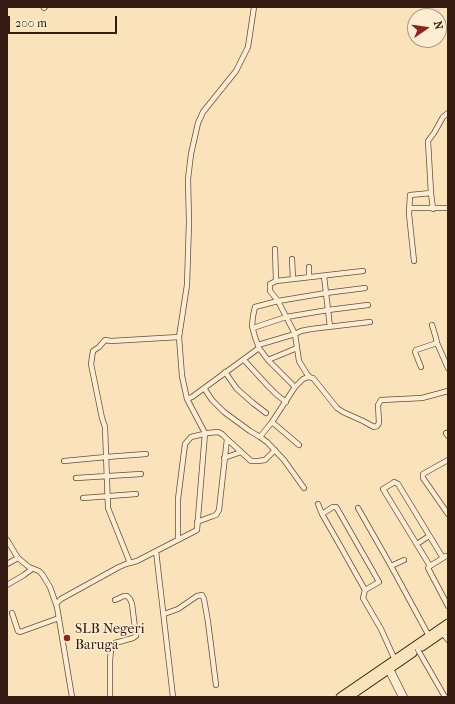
<!DOCTYPE html>
<style>
body{margin:0}
#map{position:relative;width:455px;height:704px;overflow:hidden;background:#fae3ba;font-family:"IM FELL French Canon",serif}
canvas{display:block}
.frame{position:absolute;inset:0;border:8px solid #351c12;pointer-events:none}
.north{position:absolute;left:407px;top:8px;width:40px;height:40px;box-sizing:border-box;background:#fcedd2;border:1px solid #ac9985;border-radius:50%;rotate:77deg;font-size:11px;font-weight:700;line-height:16px;text-align:center;color:#351c12}
.north::after{content:'';display:block;margin:auto;width:14px;height:18px;background:#8f2418;clip-path:polygon(50% 0,100% 100%,50% 72%,0 100%)}
.scale{position:absolute;left:8px;top:16px;width:109px;height:18px;box-sizing:border-box;border:2px solid #351c12;border-top:0;padding-left:5px;font-size:12px;line-height:14px;white-space:nowrap;color:#351c12;-webkit-text-stroke:3px #fcedd2;paint-order:stroke}
</style>
<div id="map">
<canvas width="455" height="704"></canvas>
<div class="frame"></div>
<div class="north">N</div>
<div class="scale">200 m</div>
</div>
<script>
const ctx = document.querySelector('canvas').getContext('2d');
ctx.lineJoin = 'round';
const shape = rows => new Path2D(rows.map(r => 'M' + r).join(''));
function trace(path, color, width, dash) { ctx.strokeStyle = color; ctx.lineWidth = width; ctx.lineCap = dash ? 'butt' : 'round'; ctx.setLineDash(dash || []); ctx.stroke(path); }
function drawText(font, color, halo, rows, align = 'center') {
  ctx.font = font + ' "IM FELL French Canon",serif'; ctx.lineWidth = 3; ctx.setLineDash([]); ctx.textBaseline = 'middle'; ctx.strokeStyle = halo; ctx.fillStyle = color; for (const [text, x, y, turn = 0] of rows) {
    ctx.save(); ctx.translate(x, y); ctx.rotate((+turn || 0) * Math.PI / 180); ctx.textAlign = isNaN(turn) ? turn : align; if (halo) ctx.strokeText(text, 0, 0); ctx.fillText(text, 0, 0); ctx.restore();
  }
}
const minor = shape([
 [254,7,248,47,236,71,203,112,198,123,191,154,188,179,189,222,187,285,179,337,182,376,187,399,192,397,259,348,268,360,295,387],
 [44,8,45,7],
 [431,193,433,209],
 [409,208,448,208],
 [275,249,276,281],
 [292,259,293,279],
 [414,261,409,214,410,195,431,193,428,141,434,133,443,117,448,113],
 [309,267,309,277],
 [324,276,330,327],
 [432,325,436,338,437,343,448,368],
 [253,328,286,317,328,310,368,305],
 [258,345,295,334,301,331,311,329,370,322],
 [259,348,255,337,252,326,253,316,255,307,278,301,326,293,365,288],
 [244,360,267,385,277,395,286,402],
 [268,360,297,348],
 [421,367,415,352,416,350,437,343],
 [225,372,237,389,253,403,266,413],
 [310,377,307,374,299,361,295,334,278,301,270,291,270,284,276,281,363,271],
 [204,388,212,400,224,412,250,431,260,437],
 [272,422,299,445],
 [446,433,448,436],
 [227,439,251,461,258,461,265,460,275,450],
 [224,458,241,452],
 [448,460,423,474,423,478,448,514],
 [64,461,106,457,146,454],
 [76,478,141,474],
 [304,488,284,460,267,442,260,437,272,422,295,387,303,379,308,377,313,378,337,408,343,412,363,421,374,427,377,426,379,423,378,405,381,400,422,398,448,391],
 [83,498,136,494],
 [318,504,322,514],
 [358,508,391,566,429,636],
 [7,540,18,558,29,567,39,571,42,574,50,587,57,607,72,697],
 [178,540,178,499,185,444,191,437,208,433,218,432,222,434,227,439,219,510,216,515,213,516,197,522],
 [417,544,429,536],
 [156,551,173,697],
 [448,556,446,556,430,566,428,568,448,606],
 [130,563,108,508,105,427,102,418,91,364,93,351,99,347,105,340,111,341,179,337],
 [7,564,18,558],
 [391,566,404,560],
 [430,566,383,489,393,483,394,482,398,484,443,558],
 [7,585,24,575,32,569],
 [365,590,342,549,322,514,333,507,336,507,338,510,379,582,365,590,363,598,381,629,395,660],
 [56,604,61,599,119,567,126,564,137,561,197,530,205,433,187,399],
 [12,613,18,631,20,632,59,618],
 [164,614,178,609,197,596,202,595,204,599,208,622,216,685],
 [442,632,448,640],
 [418,650,445,697],
 [391,669,405,697],
 [388,671,401,697],
 [110,697,110,660,111,650,115,643,133,638,136,636,132,604,130,599,127,596,124,596,115,600]
]);
const trunk = shape([
 [422,647,448,629],
 [340,697,448,623],
 [349,697,413,653]
]);
trace(minor, '#664e3c', 6);
trace(trunk, '#351c12', 9);
trace(minor, '#fcedd2', 4.5);
trace(trunk, '#fae3ba', 7);
for (const [x, y, r, color] of [
 [67,638,4,"#8f2418"]
]) { const dot = new Path2D(); dot.arc(x, y, r, 0, 2 * Math.PI); ctx.fillStyle = color; ctx.fill(dot); trace(dot, '#fcedd2', 1.5); }
drawText('14px', '#351c12', '#fcedd2', [
 ["SLB Negeri",75,630],
 ["Baruga",75,646]
], 'left');
</script>
